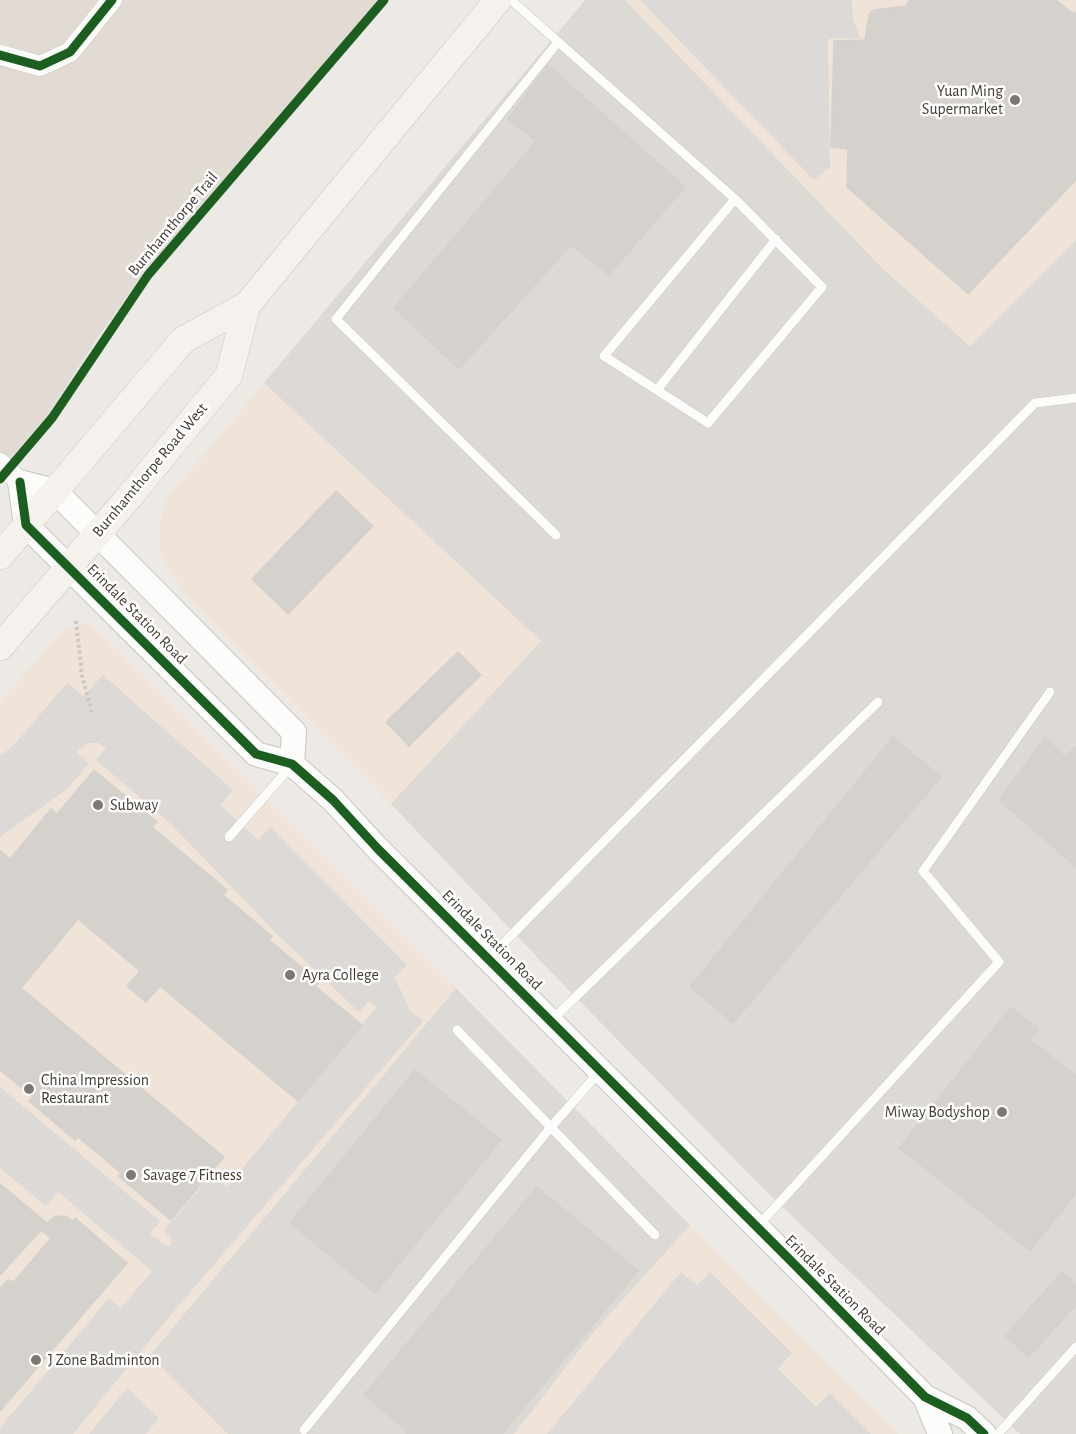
<!DOCTYPE html>
<style>
body{margin:0}
canvas{display:block;background:#edeae6}
</style>
<canvas width="1076" height="1434"></canvas>
<script>
const ctx = document.querySelector('canvas').getContext('2d');
ctx.lineJoin = 'round';
function paint(path, color) { ctx.fillStyle = color; ctx.fill(path, 'evenodd'); }
const shape = rows => new Path2D(rows.map(r => 'M' + r).join(''));
function trace(path, color, width, dash) { ctx.strokeStyle = color; ctx.lineWidth = width; ctx.lineCap = dash ? 'butt' : 'round'; ctx.setLineDash(dash || []); ctx.stroke(path); }
function drawText(font, color, halo, rows, align = 'center') {
  ctx.font = font + ' "Alegreya Sans",sans-serif'; ctx.lineWidth = 5; ctx.setLineDash([]); ctx.textBaseline = 'middle'; ctx.strokeStyle = halo; ctx.fillStyle = color; for (const [text, x, y, turn = 0] of rows) {
    ctx.save(); ctx.translate(x, y); ctx.rotate((+turn || 0) * Math.PI / 180); ctx.textAlign = isNaN(turn) ? turn : align; if (halo) ctx.strokeText(text, 0, 0); ctx.fillText(text, 0, 0); ctx.restore();
  }
}
paint(shape([
 [0,0,378,0,144,272,97,339,47,416,0,470]
]), '#e1dbd3');
paint(shape([
 [625,0,1076,0,1076,240,971,346,883,269],
 [264,383,541,641,391,804,184,593,169,571,160,552,159,525,166,499],
 [84,623,91,625,100,633,456,988,150,1354,228,1434,0,1434,0,701,60,634,69,627],
 [690,1225,794,1330,899,1434,514,1434,591,1335]
]), '#f0e4d9');
paint(shape([
 [585,0,625,0,883,269,970,346,1076,240,1076,1434,1020,1434,824,1247,754,1179,557,978,391,804,541,641,264,383],
 [456,988,690,1225,591,1335,514,1434,228,1434,150,1355]
]), '#ddd9d4');
paint(shape([
 [603,0,611,0,875,272,541,632,271,384,493,124,519,148,379,315,455,384,577,261,618,310,706,193,562,60],
 [640,0,852,0,853,19,860,38,828,39,830,167,814,180],
 [103,675,233,790,220,805,258,840,270,827,407,965,395,978,411,1012,423,1021,169,1317,73,1434,0,1434,0,1428,109,1298,121,1308,152,1271,58,1192,46,1206,0,1168,0,1087,160,1221,150,1234,166,1246,171,1245,172,1239,164,1231,212,1174,227,1187,377,1007,369,1001,359,1012,279,936,170,823,96,760,106,748,99,743,87,743,76,752,89,763,67,789,0,837,0,756,13,746,67,683,84,696],
 [681,1272,697,1285,710,1272,792,1353,778,1369,816,1407,830,1393,871,1434,547,1434],
 [1076,1317,1076,1380,1049,1413,983,1359,997,1343,1031,1371],
 [127,1388,159,1418,146,1434,89,1434]
]), '#dcd9d6');
const building = shape([
 [909,0,1056,0,1072,13,1076,13,1076,180,968,294,847,187,848,149,831,147,834,41,865,40,869,15,873,10,906,6,909,0],
 [548,65,685,187,609,275,571,245,459,369,394,308,536,141,508,119,548,65],
 [336,491,373,526,288,614,252,579,336,491],
 [458,652,481,675,409,746,386,722,458,652],
 [893,737,941,777,733,1023,690,987,893,737],
 [1045,737,1065,757,1076,746,1076,867,999,800,1045,737],
 [94,770,157,822,152,827,227,890,223,895,272,936,269,940,319,982,315,986,362,1025,298,1101,160,986,146,1002,127,986,140,971,78,919,21,988,224,1157,171,1220,118,1176,121,1173,78,1137,75,1140,29,1101,33,1097,0,1070,0,850,10,859,51,809,57,814,94,770],
 [1011,1007,1039,1029,1030,1040,1076,1076,1076,1193,1030,1251,899,1148,1011,1007],
 [415,1070,501,1140,375,1293,290,1223,415,1070],
 [0,1184,47,1223,55,1216,67,1217,73,1221,75,1218,127,1263,0,1411,0,1289,8,1280,14,1282,51,1238,41,1230,0,1275,0,1184],
 [537,1187,638,1271,502,1434,406,1434,408,1432,364,1395,537,1187],
 [1062,1272,1076,1285,1076,1305,1029,1357,1005,1336,1062,1272]
]);
paint(building, '#d5d1cd');
trace(building, '#d5d1cc', 1.5);
const service = shape([
 [511,0,735,199,822,287,708,423,604,356,735,199],
 [657,390,776,239],
 [556,535,336,319,558,42],
 [229,837,291,766],
 [489,958,1035,403,1076,398],
 [551,1021,878,702],
 [457,1030,655,1235],
 [758,1226,999,962,923,871,1050,692],
 [304,1430,551,1127,600,1071],
 [998,1434,1076,1347]
]);
const minor = shape([
 [0,55,40,66,70,52,112,0],
 [0,463,20,482]
]);
const tertiary = shape([
 [292,764,294,732,55,491,20,482,26,525,256,754,292,764,333,800,378,849,788,1258,925,1397,967,1418,984,1434],
 [925,1397,940,1434]
]);
const secondary = shape([
 [0,556,183,340,247,305,498,0],
 [0,647,130,496,229,375,247,305]
]);
trace(service, '#c9c6c2', 10);
trace(minor, '#c9c6c2', 21);
trace(tertiary, '#c9c6c2', 26);
trace(secondary, '#ccc6be', 28);
trace(shape([
 [76,621,82,676,92,713]
]), '#cbc9c6', 4, [3, 3]);
trace(service, '#fcfcfb', 9);
trace(minor, '#fcfcfb', 20);
trace(tertiary, '#fcfcfb', 24);
trace(secondary, '#f5f2ed', 27);
trace(shape([
 [0,55,40,66,70,52,112,0],
 [0,479,52,418,148,275,384,0],
 [20,482,26,525,256,754,292,764,333,800,378,849,788,1258,925,1397,967,1418,984,1434]
]), '#1b5e20', 9);
for (const [x, y, r, color] of [
 [1015,100,6,"#7e7872"],
 [98,805,6,"#7e7872"],
 [290,975,6,"#7e7872"],
 [29,1089,6,"#7e7872"],
 [1002,1112,6,"#7e7872"],
 [131,1175,6,"#7e7872"],
 [36,1360,6,"#7e7872"]
]) { const dot = new Path2D(); dot.arc(x, y, r, 0, 2 * Math.PI); ctx.fillStyle = color; ctx.fill(dot); trace(dot, '#fff', 2); }
drawText('16px', '#423b34', '#fff', [
 ["Yuan Ming",1003,91,"right"],
 ["Supermarket",1003,109,"right"],
 ["Subway",110,805],
 ["Ayra College",302,975],
 ["China Impression",41,1080],
 ["Restaurant",41,1098],
 ["Miway Bodyshop",990,1112,"right"],
 ["Savage 7 Fitness",143,1175],
 ["J Zone Badminton",48,1360]
], 'left');
drawText('16px', '#423b34', '#fff', [
 ["Burnhamthorpe Trail",173,224,-50],
 ["Burnhamthorpe Road West",150,470,-50],
 ["Erindale Station Road",137,614,45],
 ["Erindale Station Road",492,940,45],
 ["Erindale Station Road",835,1285,45]
]);
</script>
